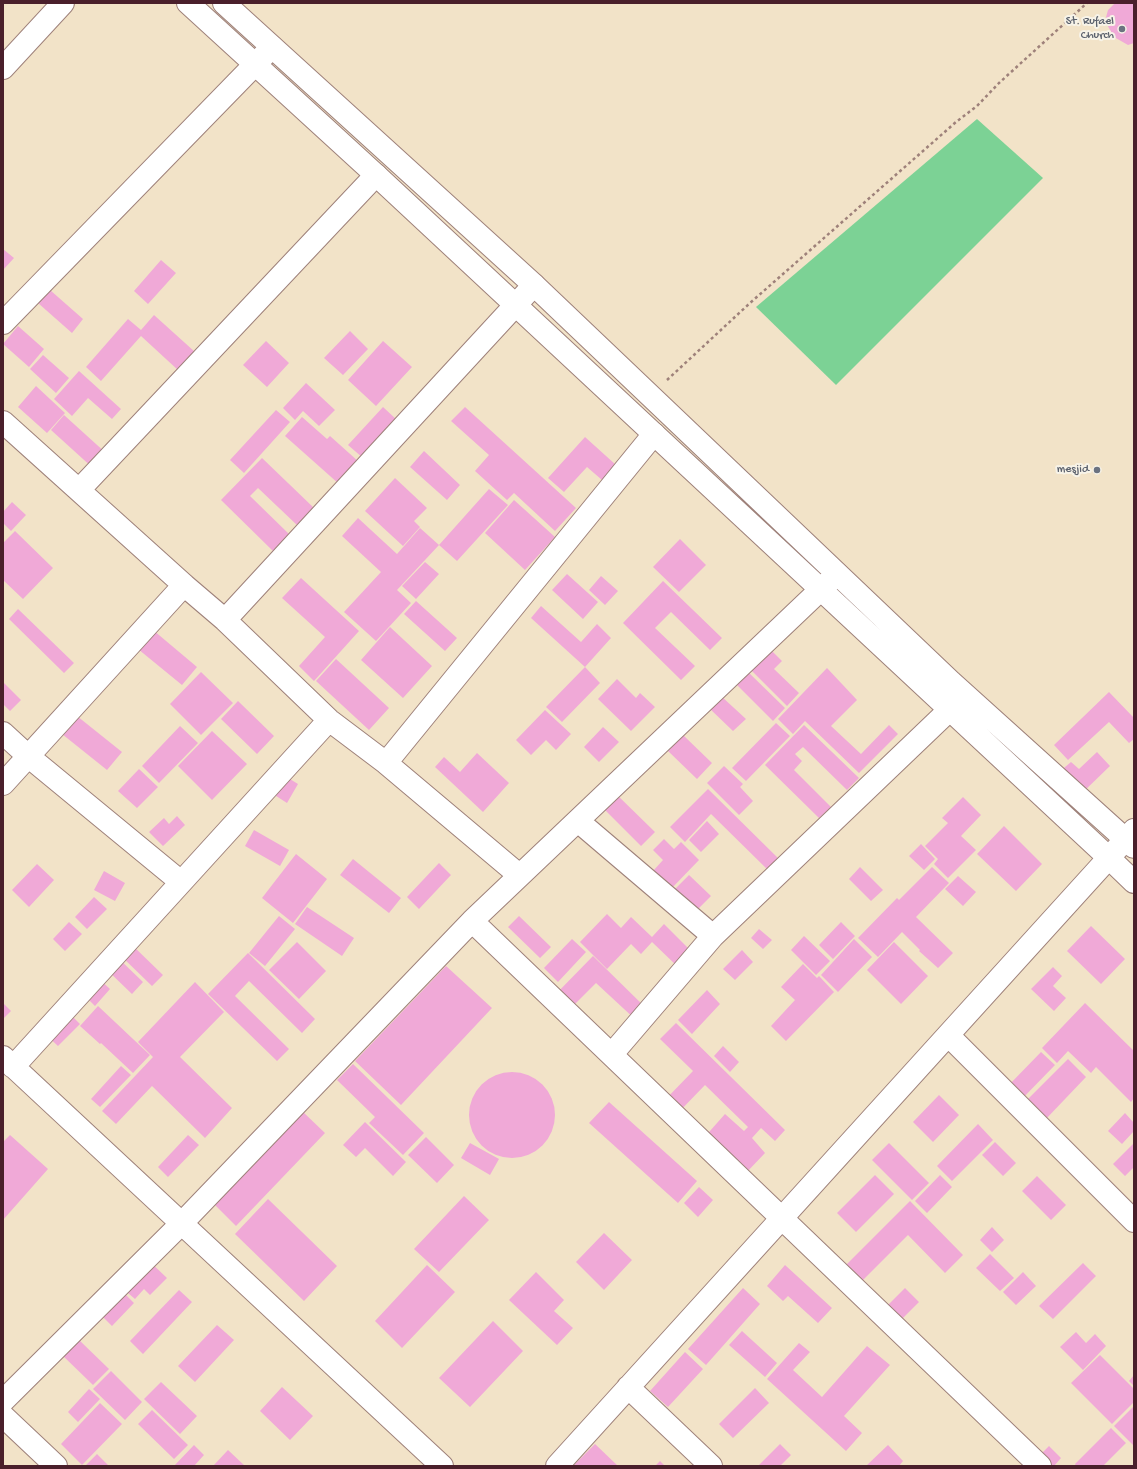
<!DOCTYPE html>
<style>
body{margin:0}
#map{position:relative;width:1137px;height:1469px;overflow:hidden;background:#f2e3c8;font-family:"Gochi Hand",sans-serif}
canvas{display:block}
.frame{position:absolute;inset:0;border:4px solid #4a1f2b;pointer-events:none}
</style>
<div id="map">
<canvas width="1137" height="1469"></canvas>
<div class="frame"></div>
</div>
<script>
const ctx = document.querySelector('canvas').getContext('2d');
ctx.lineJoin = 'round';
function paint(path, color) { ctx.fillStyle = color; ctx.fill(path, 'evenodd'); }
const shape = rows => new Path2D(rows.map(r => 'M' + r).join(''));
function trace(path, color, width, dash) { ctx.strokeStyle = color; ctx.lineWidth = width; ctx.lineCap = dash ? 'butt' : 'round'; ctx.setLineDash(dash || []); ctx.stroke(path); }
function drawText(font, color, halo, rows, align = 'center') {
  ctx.font = font + ' "Gochi Hand",sans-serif'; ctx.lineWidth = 4; ctx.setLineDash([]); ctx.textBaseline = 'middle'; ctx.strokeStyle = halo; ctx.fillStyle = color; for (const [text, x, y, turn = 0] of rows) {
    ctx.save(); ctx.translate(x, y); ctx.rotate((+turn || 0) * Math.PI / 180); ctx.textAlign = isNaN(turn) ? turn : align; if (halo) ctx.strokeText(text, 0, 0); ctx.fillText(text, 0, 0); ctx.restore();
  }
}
paint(shape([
 [977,119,1043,178,836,385,756,307]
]), '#7cd295');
paint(shape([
 [1115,3,1134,3,1134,43,1128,45,1114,37,1105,21,1108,10],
 [3,249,14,258,3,270],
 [161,260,176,273,148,304,134,291],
 [50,290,83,319,72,333,38,303],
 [154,315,195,352,179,371,141,336,101,381,86,367,128,319,141,330],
 [18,326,44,349,29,367,3,344],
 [350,331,368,349,343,375,324,358],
 [266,341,289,363,267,387,243,365],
 [383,341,412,367,376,406,348,380],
 [43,355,69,378,56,393,30,369],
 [79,371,121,409,112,419,88,398,72,416,54,399],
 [306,383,335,410,319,426,303,411,295,420,283,408],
 [36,386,65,413,47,433,18,407],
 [383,407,397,420,363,458,348,445],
 [465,407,576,508,555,531,514,493,507,500,475,471,489,455,451,421],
 [276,410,290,422,244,473,230,460],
 [64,415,107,454,94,469,51,430],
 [302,417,327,439,330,436,359,462,339,484,285,436],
 [585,437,616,465,602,480,587,467,564,492,548,478],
 [424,451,460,485,447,500,410,467],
 [262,458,314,508,298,526,258,488,250,496,290,535,274,552,221,500],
 [395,478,427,508,414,521,420,527,403,546,365,511],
 [489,489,508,505,457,561,439,545],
 [514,500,555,537,525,570,485,533],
 [12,502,26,515,11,531,3,523,3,512],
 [358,518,397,554,420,528,439,545,397,590,411,603,376,641,344,612,381,572,342,536],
 [15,531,53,568,23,599,3,580,3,543],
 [680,539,706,565,679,592,653,567],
 [425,562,439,574,416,599,402,586],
 [567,574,598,602,583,619,552,590],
 [601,576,618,591,605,605,589,590],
 [301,578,359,631,314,681,299,666,325,637,282,598],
 [663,581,722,638,710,650,671,612,655,628,695,666,681,680,623,623],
 [416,601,457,638,445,651,404,614],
 [541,606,581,642,597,624,611,638,585,667,531,618],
 [18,609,74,663,64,673,9,619],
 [390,627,432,666,403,698,361,660],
 [153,630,197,667,182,685,138,649],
 [767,646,782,661,774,669,799,693,787,706,747,666],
 [336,659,389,708,369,730,316,681],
 [585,667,600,683,562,722,546,707],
 [827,668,857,700,831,726,861,754,889,725,898,734,859,773,805,721,793,734,778,719],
 [745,669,785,708,773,721,733,681],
 [201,672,233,703,201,735,170,704],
 [617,679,636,698,640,693,655,707,631,731,598,699],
 [3,682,21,700,10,711,3,704],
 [1109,692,1134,718,1134,739,1129,743,1109,722,1068,760,1054,745],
 [721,696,746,719,733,731,709,708],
 [238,701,274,736,257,754,221,719],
 [545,710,571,734,556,750,546,740,531,755,516,740],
 [72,712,122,752,107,770,57,730],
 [776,723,790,736,746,781,732,768],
 [804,725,859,778,847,790,803,747,795,754,802,761,794,770,831,807,819,818,765,765],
 [180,726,198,743,159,783,142,766],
 [603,727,619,742,599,762,584,747],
 [212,731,247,764,212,800,178,766],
 [683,735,712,763,697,779,668,751],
 [1097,752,1110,766,1079,796,1058,773,1071,762,1079,769],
 [477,753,509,783,483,812,435,767,444,757,460,772],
 [724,766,743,784,740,787,753,801,739,815,707,783],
 [139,769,158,787,137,808,118,791],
 [285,776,298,784,287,803,273,794],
 [611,789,655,832,641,846,598,803],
 [708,789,781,861,771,873,711,814,685,842,670,827],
 [963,797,981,815,961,836,976,850,948,878,934,864,938,859,925,846,948,823,942,818],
 [177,816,185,825,163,846,149,832,164,818,169,824],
 [707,821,719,834,701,852,689,840],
 [1004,826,1042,864,1016,891,977,854],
 [254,830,289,850,280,866,245,846],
 [664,839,674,849,681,842,699,860,671,889,653,871,663,860,653,850],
 [921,844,935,859,924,870,909,856],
 [296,854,327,879,293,923,262,898],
 [353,859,401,898,389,913,340,875],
 [439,863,451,875,419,909,407,897],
 [37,864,54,880,29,907,12,890],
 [860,867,883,890,871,901,849,879],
 [932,867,949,883,916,917,953,953,938,968,919,951,920,950,902,932,878,957,858,938,897,898,899,900],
 [104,871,125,883,115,901,94,890],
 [689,875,711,896,697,910,675,889],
 [958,876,976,892,963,906,945,889],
 [94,897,107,909,87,929,75,917],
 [307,907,354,938,342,956,295,924],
 [607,914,621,928,631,917,652,937,664,924,692,952,678,967,652,942,641,954,631,944,607,969,580,942],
 [279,916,295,929,265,966,249,953],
 [519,916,551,947,540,958,508,927],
 [69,922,82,934,65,951,53,939],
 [841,922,855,936,833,959,819,945],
 [1091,926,1125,959,1101,984,1067,951],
 [759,929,772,940,763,949,751,938],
 [804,936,830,961,816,975,791,950],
 [572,939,586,952,558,982,544,968],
 [854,939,872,957,838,992,821,975],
 [297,942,326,971,299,999,269,970],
 [894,942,928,976,901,1004,867,970],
 [131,944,163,975,152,986,120,955],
 [742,950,753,962,735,980,723,969],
 [248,953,315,1019,302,1033,249,981,235,996,289,1049,277,1061,208,994],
 [116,956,143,982,132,994,105,968],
 [593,956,648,1010,637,1021,596,983,568,1011,553,997],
 [803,964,817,978,819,976,834,992,786,1041,771,1026,795,1000,781,987],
 [446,966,492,1008,401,1105,355,1061],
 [1053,967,1062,976,1053,986,1066,998,1054,1011,1031,989],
 [98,978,110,989,95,1006,83,994],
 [195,982,224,1012,180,1057,232,1108,205,1138,152,1086,116,1124,102,1111,153,1057,138,1042],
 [707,990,720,1004,692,1034,678,1020],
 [3,1003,11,1011,3,1019],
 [1085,1003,1134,1051,1134,1098,1131,1102,1096,1067,1091,1073,1068,1051,1057,1063,1042,1048],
 [98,1006,150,1055,133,1073,101,1043,100,1044,80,1026],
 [66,1010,80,1024,58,1046,44,1033],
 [676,1023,785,1130,775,1141,761,1128,752,1138,765,1153,745,1174,702,1140,725,1114,744,1131,748,1127,705,1085,676,1115,663,1102,693,1071,660,1039],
 [723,1046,739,1062,730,1072,714,1056],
 [1041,1052,1055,1065,1019,1102,1006,1088],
 [1068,1059,1086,1077,1045,1120,1026,1101],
 [353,1064,424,1133,403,1155,369,1123,375,1117,337,1080],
 [121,1066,131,1075,100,1107,91,1099],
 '469 1115a43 43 0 1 1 86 0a43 43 0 1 1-86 0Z',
 [939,1095,959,1115,933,1142,913,1122],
 [609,1102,697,1181,678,1203,589,1123],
 [302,1111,325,1133,236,1226,213,1203],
 [1125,1113,1134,1123,1134,1131,1122,1144,1108,1131],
 [365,1122,406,1162,393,1176,365,1148,356,1157,343,1145],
 [978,1124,993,1140,952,1181,937,1166],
 [10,1135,48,1169,3,1220,3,1142],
 [188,1135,199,1145,168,1177,158,1167],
 [426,1137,454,1165,437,1183,408,1155],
 [995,1142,1016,1163,1003,1176,982,1155],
 [470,1143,499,1159,490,1175,461,1158],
 [889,1143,929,1183,912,1200,872,1160],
 [1134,1143,1134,1167,1125,1176,1113,1164],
 [875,1175,894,1194,856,1232,837,1213],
 [940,1175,952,1187,927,1213,915,1201],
 [1037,1176,1066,1205,1051,1220,1022,1191],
 [699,1187,713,1200,698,1217,684,1203],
 [464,1196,489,1220,439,1272,414,1249],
 [268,1199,337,1266,304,1301,235,1234],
 [910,1201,963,1255,945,1273,908,1235,855,1288,839,1272],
 [992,1227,1004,1240,992,1252,980,1240],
 [604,1233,632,1260,604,1290,576,1262],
 [990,1254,1014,1278,1000,1291,976,1268],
 [147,1259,167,1278,150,1295,144,1289,135,1299,121,1287],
 [1083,1263,1096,1276,1053,1319,1039,1306],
 [427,1265,455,1292,402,1348,375,1321],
 [785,1265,832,1308,818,1323,788,1296,783,1301,767,1286],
 [536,1272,564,1300,554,1311,573,1328,557,1345,509,1300],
 [1023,1272,1036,1286,1016,1305,1003,1292],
 [743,1288,760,1304,706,1365,688,1349],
 [905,1288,919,1302,898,1323,884,1309],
 [120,1289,134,1303,112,1326,98,1312],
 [179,1290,192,1302,143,1354,130,1341],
 [493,1321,523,1351,470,1407,439,1378],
 [217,1325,234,1340,195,1382,178,1366],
 [742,1331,777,1363,765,1377,729,1345],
 [1076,1332,1086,1343,1095,1334,1106,1346,1083,1370,1060,1347],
 [76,1337,109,1369,93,1385,60,1353],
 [799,1343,810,1352,793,1370,822,1397,867,1346,890,1365,844,1416,862,1433,846,1451,767,1379],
 [685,1352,703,1369,668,1407,650,1391],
 [1100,1355,1134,1389,1134,1402,1112,1424,1071,1383],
 [111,1371,142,1402,125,1420,93,1389],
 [1134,1375,1134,1386,1129,1381],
 [161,1382,197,1416,180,1434,144,1399],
 [282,1387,313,1416,290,1440,260,1411],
 [755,1388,769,1403,733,1438,719,1424],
 [89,1389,100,1399,78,1422,68,1412],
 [100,1403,122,1424,82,1465,61,1444],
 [1134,1406,1134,1446,1114,1426],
 [152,1410,188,1445,174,1459,138,1424],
 [1111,1428,1126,1443,1103,1466,1076,1466,1075,1464],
 [595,1444,618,1466,573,1466],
 [780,1444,791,1455,780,1466,758,1466],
 [194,1445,204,1455,194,1466,174,1466],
 [888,1445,903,1461,899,1466,866,1466],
 [1049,1446,1061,1458,1054,1466,1045,1466,1037,1458],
 [228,1450,245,1466,213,1466],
 [97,1454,109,1466,85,1466],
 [660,1461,665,1466,655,1466]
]), '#f0a9d7');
const minor = shape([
 [3,68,63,3],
 [3,323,272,47],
 [3,422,184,585,225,620,329,720,386,763,519,875],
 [79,490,376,175],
 [225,620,534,285],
 [3,733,28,756,181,882],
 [386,763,654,434],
 [3,784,184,585],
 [578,821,713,936],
 [472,921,1040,1466],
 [948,1035,1134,1221],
 [612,1054,713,936,964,696],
 [3,1057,442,1466],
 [13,1067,329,720],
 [628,1387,711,1466],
 [3,1401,182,1223,472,921,837,574],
 [3,1416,56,1466],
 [557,1466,1134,830]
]);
const tertiary = shape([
 [188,3,376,175,1109,858,1134,882],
 [224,3,534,285,951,682,1134,847]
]);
trace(minor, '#9e817a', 24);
trace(tertiary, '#9e817a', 24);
trace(shape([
 [667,380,750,303,956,122,977,106,999,83,1087,3]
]), '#9e817a', 2.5, [3, 3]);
trace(minor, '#fff', 22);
trace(tertiary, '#fff', 22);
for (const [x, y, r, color] of [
 [1122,29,4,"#6b7280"],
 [1097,470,4,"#6b7280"]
]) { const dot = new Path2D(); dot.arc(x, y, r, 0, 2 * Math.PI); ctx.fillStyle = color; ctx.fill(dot); trace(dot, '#f7f3e8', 1.5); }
drawText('12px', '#5b616d', '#f7f3e8', [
 ["St. Rufael",1114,22],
 ["Church",1114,36],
 ["mesjid",1089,470]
], 'right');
</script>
